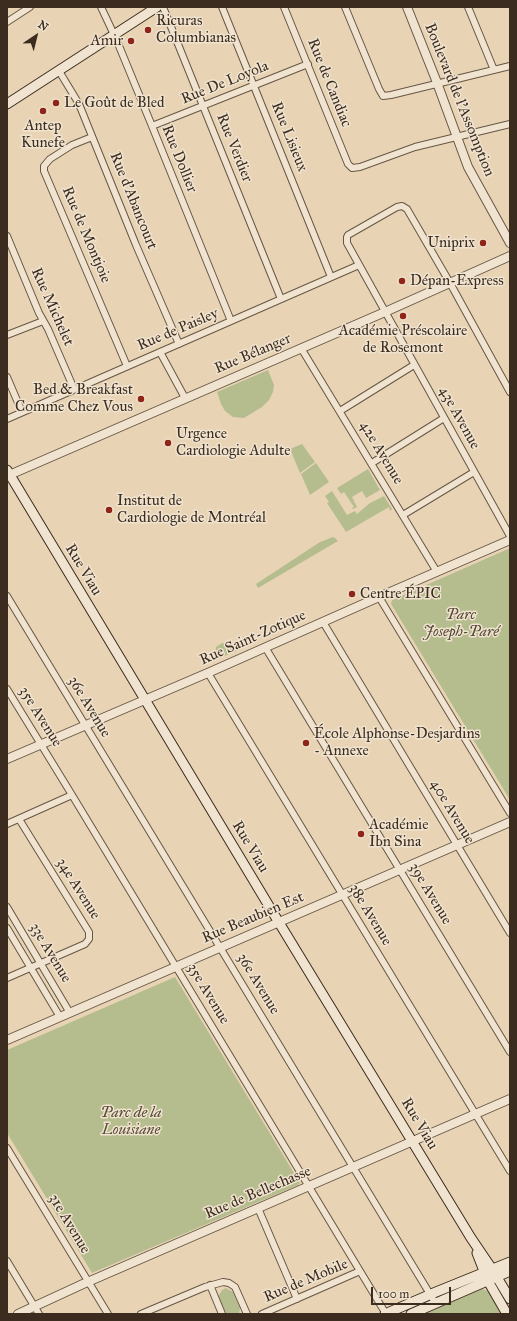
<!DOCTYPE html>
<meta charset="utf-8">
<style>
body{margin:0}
#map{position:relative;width:517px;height:1321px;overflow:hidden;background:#e8d4b5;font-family:"IM FELL Great Primer",serif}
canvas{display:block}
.frame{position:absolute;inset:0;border:8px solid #3b2c1f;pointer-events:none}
.north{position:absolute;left:16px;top:16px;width:40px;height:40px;-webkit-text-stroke:3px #f0e3cf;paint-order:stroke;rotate:35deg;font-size:11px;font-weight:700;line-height:16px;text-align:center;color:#3b2c1f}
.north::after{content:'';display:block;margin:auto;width:14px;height:18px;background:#3b2c1f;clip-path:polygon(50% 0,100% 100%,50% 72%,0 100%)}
.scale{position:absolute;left:371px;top:1287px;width:80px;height:18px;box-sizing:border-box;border:2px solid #3b2c1f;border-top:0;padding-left:5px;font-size:12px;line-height:14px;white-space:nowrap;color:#3b2c1f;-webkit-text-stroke:3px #f0e3cf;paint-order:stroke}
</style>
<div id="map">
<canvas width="517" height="1321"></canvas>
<div class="frame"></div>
<div class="north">N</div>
<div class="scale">100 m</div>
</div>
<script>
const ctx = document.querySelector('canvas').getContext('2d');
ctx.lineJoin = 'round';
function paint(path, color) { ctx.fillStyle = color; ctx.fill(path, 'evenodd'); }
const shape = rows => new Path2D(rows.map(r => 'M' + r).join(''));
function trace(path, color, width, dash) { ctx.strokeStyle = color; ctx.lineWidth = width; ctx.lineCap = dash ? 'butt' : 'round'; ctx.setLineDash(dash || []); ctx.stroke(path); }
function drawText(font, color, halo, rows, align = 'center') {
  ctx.font = font + ' "IM FELL Great Primer",serif'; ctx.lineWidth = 3; ctx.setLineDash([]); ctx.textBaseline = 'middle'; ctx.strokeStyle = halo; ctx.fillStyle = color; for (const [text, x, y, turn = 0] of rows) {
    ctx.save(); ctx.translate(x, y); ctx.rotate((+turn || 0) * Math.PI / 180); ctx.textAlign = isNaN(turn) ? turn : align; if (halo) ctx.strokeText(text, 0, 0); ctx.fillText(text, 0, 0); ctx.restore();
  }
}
paint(shape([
 [268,370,274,385,273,392,269,400,262,407,244,418,233,417,225,411,221,404,217,392],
 [302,444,315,462,300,473,290,449],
 [316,463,329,482,310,495,301,474],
 [368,469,380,490,366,498,362,491,352,497,357,507,353,509,352,508,354,507,344,492,341,494,337,488],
 [332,491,347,515,355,511,357,514,370,503,384,496,392,509,390,511,389,507,346,532,327,503,329,502,325,496],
 [333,537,335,538,338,541,258,588,256,584,320,542],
 [508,549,510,549,510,800,391,604,392,600],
 [222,643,240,648,241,649,215,660,216,647],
 [175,977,300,1183,298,1185,92,1273,7,1133,7,1050],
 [226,1288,233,1292,240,1308,239,1314,226,1313,218,1297,222,1290],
 [482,1289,488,1291,501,1314,422,1314]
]), '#b5bd8e');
const minor = shape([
 [101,7,117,41,152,126,231,321],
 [163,7,281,299],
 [222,7,331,277],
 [284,7,348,164,352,168,360,167,415,147,510,124],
 [345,7,379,89,383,96,391,95,510,66],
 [468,7,494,70],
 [7,22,30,7],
 [59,71,79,104,136,245,179,344],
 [152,126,308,64],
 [92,137,72,145,50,159,44,166,44,171,127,366],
 [7,236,39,313,48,329,74,389],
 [7,335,43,321],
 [301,348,437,572],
 [160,352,185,398],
 [7,377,22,412],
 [510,392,450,283,407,209,402,206,397,207,348,235,347,237,347,243,510,536],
 [340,411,414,365],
 [7,419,359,265],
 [372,463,444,418],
 [403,515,474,472],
 [7,596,436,1304],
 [379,597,510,813],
 [323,622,510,933],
 [265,647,510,1052],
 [208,673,510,1171],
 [7,689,72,795,386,1314],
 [7,824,72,795],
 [7,907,70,1013],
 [7,928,60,1017],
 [7,978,85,944,89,939,89,932,19,819],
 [7,1148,108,1314],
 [258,1208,297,1299],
 [7,1261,39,1314],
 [210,1285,222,1314],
 [141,1314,205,1287,223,1282,229,1283,235,1287,247,1314],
 [262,1314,360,1271]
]);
const tertiary = shape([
 [407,7,436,80,468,167,510,243],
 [7,476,385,312,510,256],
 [7,759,210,672,388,593,510,540],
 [7,1040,510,822],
 [18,1314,83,1284,510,1099]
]);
const secondary = shape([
 [7,104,157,7],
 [7,470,275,916,471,1238,492,1269,510,1299],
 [477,1253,488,1281,507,1314],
 [385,1314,436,1292,510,1262],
 [411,1314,510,1271]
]);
trace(minor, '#665644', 8);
trace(tertiary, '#665644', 10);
trace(secondary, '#3b2c1f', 11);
trace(minor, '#f0e3cf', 6);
trace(tertiary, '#f0e3cf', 8);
trace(secondary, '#f0e3cf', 9);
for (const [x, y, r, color] of [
 [148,30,4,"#8f2418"],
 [131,41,4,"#8f2418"],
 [56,103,4,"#8f2418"],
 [43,111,4,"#8f2418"],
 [483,243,4,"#8f2418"],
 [402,281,4,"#8f2418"],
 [403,316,4,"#8f2418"],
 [141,399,4,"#8f2418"],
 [168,443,4,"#8f2418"],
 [109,510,4,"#8f2418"],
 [352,594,4,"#8f2418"],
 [306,743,4,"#8f2418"],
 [361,834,4,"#8f2418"]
]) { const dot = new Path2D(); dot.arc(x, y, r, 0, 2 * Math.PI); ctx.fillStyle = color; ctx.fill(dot); trace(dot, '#f0e3cf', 1.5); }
drawText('15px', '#3b2c1f', '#f0e3cf', [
 ["Ricuras",156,21],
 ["Columbianas",156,38],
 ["Amir",123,41,"right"],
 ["Le Goût de Bled",64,103],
 ["Antep",43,126,"center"],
 ["Kunefe",43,143,"center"],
 ["Uniprix",475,243,"right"],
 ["Dépan-Express",410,281],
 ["Académie Préscolaire",403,331,"center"],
 ["de Rosemont",403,348,"center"],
 ["Bed & Breakfast",133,390,"right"],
 ["Comme Chez Vous",133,407,"right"],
 ["Urgence",176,434],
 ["Cardiologie Adulte",176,451],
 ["Institut de",117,501],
 ["Cardiologie de Montréal",117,518],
 ["Centre ÉPIC",360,594],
 ["École Alphonse-Desjardins",314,734],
 ["- Annexe",314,751],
 ["Académie",369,825],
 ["Ibn Sina",369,842]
], 'left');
drawText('15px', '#3b2c1f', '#f0e3cf', [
 ["Rue De Loyola",225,83,-22],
 ["Rue de Candiac",329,83,68],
 ["Boulevard de l'Assomption",459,100,68],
 ["Rue Lisieux",289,137,68],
 ["Rue Verdier",234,148,68],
 ["Rue Dollier",179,159,68],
 ["Rue d'Abancourt",133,201,68],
 ["Rue de Montjoie",86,235,67],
 ["Rue Michelet",52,307,66],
 ["Rue de Paisley",178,330,-23],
 ["Rue Bélanger",253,354,-23],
 ["43e Avenue",459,418,61],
 ["42e Avenue",381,453,59],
 ["Rue Viau",83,570,59],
 ["Rue Saint-Zotique",253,638,-24],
 ["36e Avenue",89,707,59],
 ["35e Avenue",40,717,58],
 ["40e Avenue",452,812,59],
 ["Rue Viau",250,847,59],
 ["34e Avenue",78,889,58],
 ["39e Avenue",430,894,59],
 ["38e Avenue",370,915,59],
 ["Rue Beaubien Est",253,918,-23],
 ["33e Avenue",50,953,59],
 ["36e Avenue",258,984,59],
 ["35e Avenue",208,994,59],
 ["Rue Viau",419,1124,59],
 ["Rue de Bellechasse",258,1193,-23],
 ["31e Avenue",69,1224,59],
 ["Rue de Mobile",306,1281,-23]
]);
drawText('italic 15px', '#534935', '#f0e3cf', [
 ["Parc",461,615],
 ["Joseph-Paré",461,632],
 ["Parc de la",131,1113],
 ["Louisiane",131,1130]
]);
</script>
